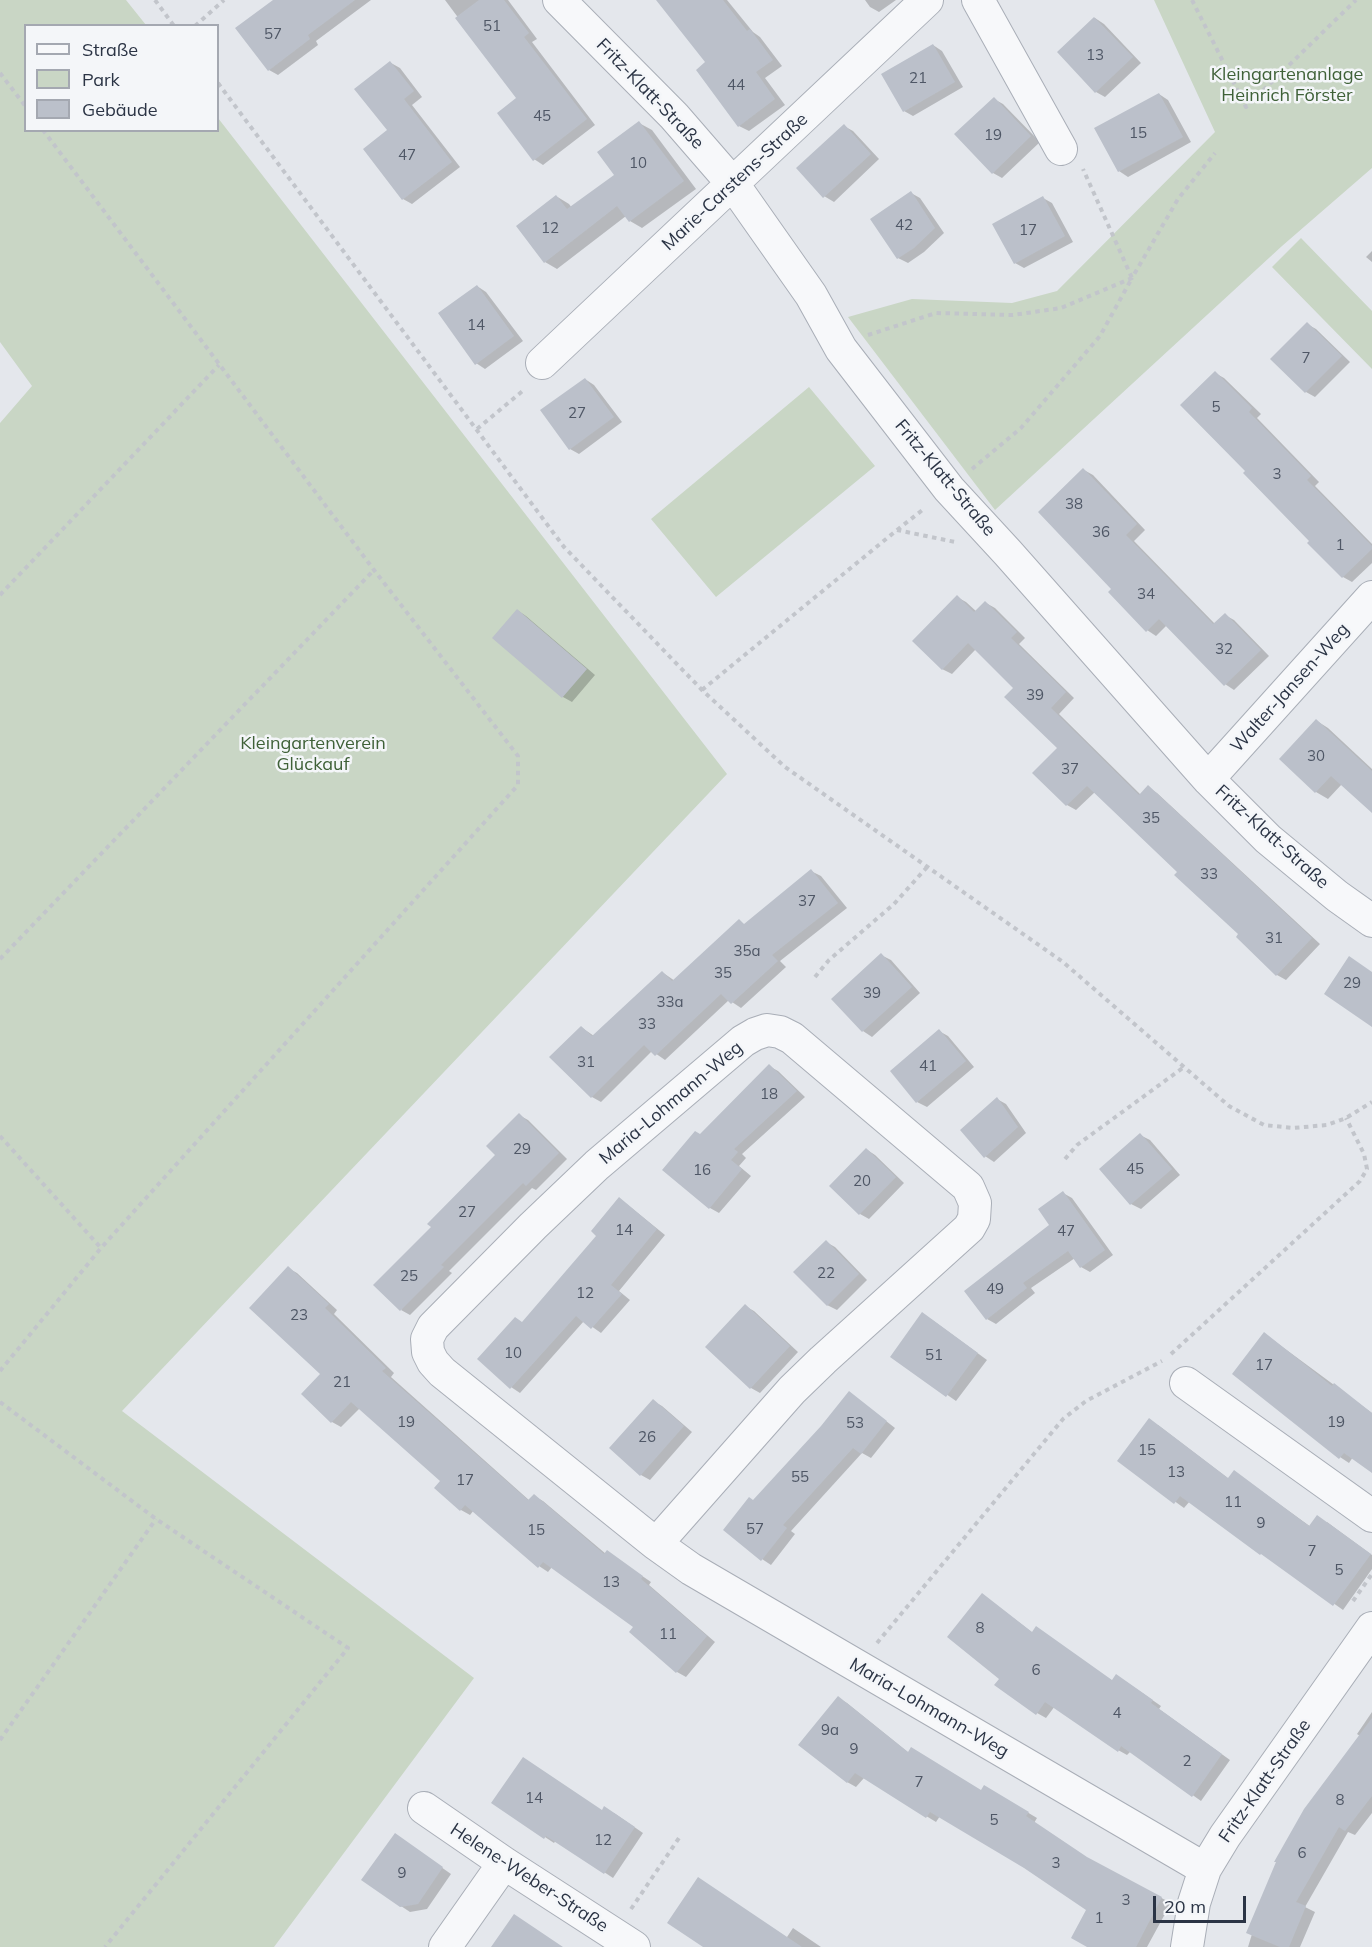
<!DOCTYPE html>
<meta charset="utf-8">
<style>
body{margin:0}
#map{position:relative;width:1372px;height:1947px;overflow:hidden;background:#e4e7ec;font-family:Mulish,sans-serif}
canvas{display:block}
.legend{position:absolute;left:24px;top:24px;width:195px;height:108px;box-sizing:border-box;background:#f4f6f9;border:2px solid #a4a8b1;margin:0;padding:8px 10px;list-style:none;font-size:18px;color:#2b3445}
.legend li{display:flex;align-items:center;gap:12px;height:30px}
.legend b{width:30px;border:2px solid #a4a8b1}
.scale{position:absolute;left:1153px;top:1896px;width:93px;height:27px;box-sizing:border-box;border:3px solid #2b3445;border-top:0;padding-left:8px;font-size:18px;line-height:21px;white-space:nowrap;color:#2b3445;-webkit-text-stroke:4px #f4f6f9;paint-order:stroke}
</style>
<div id="map">
<canvas width="1372" height="1947"></canvas>
<ul class="legend">
<li><b style="height:8px;background:#f7f8fa"></b>Straße</li>
<li><b style="height:16px;background:#c9d6c5"></b>Park</li>
<li><b style="height:16px;background:#bbc0ca"></b>Gebäude</li>
</ul>
<div class="scale">20 m</div>
</div>
<script>
const ctx = document.querySelector('canvas').getContext('2d');
ctx.lineJoin = 'round';
function paint(path, color) { ctx.fillStyle = color; ctx.fill(path, 'evenodd'); }
const shape = rows => new Path2D(rows.map(r => 'M' + r).join(''));
function trace(path, color, width, dash) { ctx.strokeStyle = color; ctx.lineWidth = width; ctx.lineCap = dash ? 'butt' : 'round'; ctx.setLineDash(dash || []); ctx.stroke(path); }
function drawText(font, color, halo, rows, align = 'center') {
  ctx.font = font + ' Mulish,sans-serif'; ctx.lineWidth = 5; ctx.setLineDash([]); ctx.textBaseline = 'middle'; ctx.strokeStyle = halo; ctx.fillStyle = color; for (const [text, x, y, turn = 0] of rows) {
    ctx.save(); ctx.translate(x, y); ctx.rotate((+turn || 0) * Math.PI / 180); ctx.textAlign = isNaN(turn) ? turn : align; if (halo) ctx.strokeText(text, 0, 0); ctx.fillText(text, 0, 0); ctx.restore();
  }
}
paint(shape([
 [0,0,126,0,146,25,26,26,26,130,218,130,218,118,727,774,122,1411,474,1678,274,1947,0,1947,0,423,32,386,0,342],
 [1154,0,1372,0,1372,168,1282,246,995,510,848,317,912,299,1012,303,1057,291,1215,132],
 [1301,238,1372,311,1372,369,1272,267],
 [809,387,875,466,716,597,651,519]
]), '#c9d6c5');
paint(shape([
 [275,0,371,0,316,41,318,45,278,75,269,70],
 [445,0,508,0,537,39,532,42,595,125,543,165,534,159,518,98],
 [658,0,727,0,753,32,760,37,782,66,765,78,785,105,749,131,739,126,708,63],
 [865,0,896,0,879,12,870,7],
 [1095,18,1104,24,1141,63,1105,97,1096,92],
 [933,45,942,51,963,87,913,116,904,111],
 [391,63,400,68,422,97,412,105,460,167,412,204,403,199,389,131],
 [1159,94,1168,100,1191,142,1128,177,1119,171],
 [994,99,1003,104,1040,142,1002,178,993,173],
 [639,123,652,130,696,189,642,228,630,221,626,216,557,269,545,262,556,196,569,204,572,208,616,175],
 [844,126,853,131,879,159,834,202,824,196],
 [911,193,920,198,944,233,924,252,908,263,898,258],
 [1043,198,1052,203,1073,242,1024,268,1015,263],
 [1372,251,1372,262,1366,257],
 [477,286,486,292,523,341,485,369,476,363],
 [1307,324,1316,329,1350,362,1315,397,1306,392],
 [1215,373,1224,378,1261,414,1257,418,1319,482,1315,486,1372,544,1372,563,1352,582,1343,577,1247,471],
 [585,379,594,385,622,422,579,454,570,449],
 [1084,470,1093,475,1145,530,1134,541,1215,624,1225,615,1234,620,1269,656,1234,690,1225,684,1167,625,1156,636,1147,630,1114,589],
 [957,597,966,602,977,612,986,603,995,608,1025,638,1019,644,1074,698,1059,714,1141,795,1148,787,1157,793,1320,944,1286,980,1277,975,1240,934,1179,872,1095,792,1076,810,1067,805,1059,748,1015,688,976,649,952,674,942,669],
 [517,610,526,616,595,675,572,702,563,697],
 [1317,721,1328,728,1372,769,1372,811,1342,784,1328,799,1316,792,1281,759],
 [811,871,821,876,847,908,780,961,786,967,741,1008,729,1000,665,1060,652,1051,601,1102,592,1097,552,1057,581,1027,594,1036,662,972,675,981,739,921,745,925],
 [881,955,891,960,920,993,872,1037,863,1031],
 [939,1031,948,1036,974,1067,927,1107,917,1102],
 [769,1066,778,1071,805,1097,742,1154,746,1158,739,1166,751,1176,719,1213,710,1208,665,1170],
 [997,1099,1006,1104,1026,1133,994,1162,985,1156],
 [519,1115,528,1120,567,1159,536,1190,532,1188,449,1271,452,1273,410,1315,401,1310,497,1155],
 [1140,1135,1150,1140,1180,1175,1141,1209,1131,1204,1101,1169],
 [866,1149,875,1155,904,1183,869,1219,860,1214],
 [1063,1193,1072,1198,1113,1255,1090,1272,1081,1267,1075,1258,1031,1288,1035,1293,996,1324,987,1319,1051,1226],
 [619,1199,628,1205,665,1235,619,1291,630,1300,601,1333,584,1321,520,1393,511,1387,523,1323,598,1235],
 [826,1242,835,1247,867,1280,837,1310,827,1305],
 [288,1268,297,1273,337,1310,334,1314,394,1373,391,1377,530,1501,534,1496,543,1501,606,1554,616,1558,651,1582,649,1585,715,1642,686,1677,677,1672,635,1627,552,1567,548,1572,539,1566,474,1510,470,1515,461,1510,442,1481,360,1408,341,1427,332,1422,323,1374],
 [745,1306,754,1311,798,1352,760,1393,751,1388],
 [931,1319,987,1360,956,1401,892,1356],
 [1265,1334,1372,1413,1372,1472,1353,1457,1349,1463,1340,1457],
 [858,1399,895,1428,871,1458,862,1453,791,1531,795,1534,771,1565,762,1559,753,1502],
 [653,1401,662,1406,692,1432,650,1480,641,1475],
 [1158,1425,1229,1479,1235,1472,1311,1527,1327,1522,1372,1555,1372,1569,1343,1610,1190,1501,1184,1508,1119,1461],
 [983,1595,1033,1633,1113,1681,1125,1681,1161,1706,1159,1709,1230,1760,1201,1801,1131,1751,1127,1755,1118,1750,1055,1706,1046,1718,1037,1713,1001,1678],
 [838,1698,847,1703,909,1753,982,1792,985,1787,1037,1818,1034,1823,1093,1862,1171,1903,1147,1947,1089,1947,1088,1910,1025,1867,940,1816,936,1822,864,1778,856,1787,847,1782],
 [1372,1712,1372,1813,1355,1835,1348,1832,1305,1907,1315,1912,1300,1947,1248,1947,1252,1934,1360,1736,1357,1734],
 [493,1802,614,1813,643,1833,613,1878,556,1840,554,1843,545,1837],
 [404,1841,451,1874,427,1909,410,1912,401,1906],
 [793,1928,821,1947,707,1947,787,1937]
]), '#0003');
paint(shape([
 [273,0,355,0,308,35,310,39,268,71,235,28],
 [479,0,504,0,529,33,524,37,587,119,533,161,497,113,516,98,455,18],
 [656,0,723,0,747,31,750,29,773,60,756,72,775,99,738,127,696,70,705,62],
 [1094,17,1133,57,1095,93,1057,52],
 [933,44,955,82,903,112,881,74],
 [390,61,414,91,404,99,452,162,402,200,363,149,387,130,354,89],
 [1159,93,1183,137,1118,172,1094,128],
 [994,97,1031,136,992,174,954,134],
 [639,121,684,181,629,222,617,206,544,263,516,226,556,195,567,209,614,175,597,152],
 [844,124,871,154,823,198,796,168],
 [911,191,935,228,914,248,897,259,870,219],
 [1043,196,1065,236,1014,264,992,224],
 [477,285,514,336,475,365,438,313],
 [1307,322,1342,356,1305,393,1270,359],
 [1215,371,1252,408,1249,412,1311,476,1307,480,1372,546,1372,549,1342,578,1307,543,1309,541,1243,473,1245,471,1180,405],
 [585,378,614,417,569,450,540,410],
 [1083,468,1137,524,1126,535,1213,624,1225,613,1261,650,1224,686,1159,619,1146,632,1108,592,1111,589,1038,512],
 [957,595,974,612,985,601,1017,632,1011,638,1066,692,1051,708,1139,795,1148,785,1312,938,1276,976,1236,937,1238,934,1174,875,1177,872,1087,786,1066,806,1032,773,1057,748,1004,697,1013,688,968,643,942,670,912,641],
 [517,609,587,669,562,698,492,638],
 [1316,719,1372,771,1372,813,1331,776,1315,793,1279,759],
 [811,869,838,903,772,955,778,961,731,1004,721,994,655,1056,644,1045,591,1098,549,1057,581,1026,592,1036,662,971,672,981,739,919,744,924],
 [881,953,912,987,862,1032,831,999],
 [1349,956,1372,972,1372,1027,1324,994],
 [939,1029,966,1061,916,1103,890,1071],
 [769,1064,797,1091,734,1149,738,1152,731,1160,742,1169,709,1209,662,1170,695,1131,700,1134],
 [997,1097,1018,1127,984,1158,960,1130],
 [519,1113,559,1153,526,1186,523,1183,441,1265,444,1267,400,1311,373,1285,431,1227,427,1224,495,1155,486,1146],
 [1140,1133,1172,1169,1130,1205,1099,1169],
 [866,1148,896,1177,859,1215,829,1186],
 [1063,1191,1105,1250,1080,1268,1068,1251,1023,1283,1027,1288,986,1320,964,1291,1049,1225,1038,1209],
 [619,1197,657,1229,611,1285,622,1294,591,1329,576,1316,510,1389,477,1359,515,1317,522,1322,596,1236,591,1231],
 [826,1240,859,1274,827,1306,793,1272],
 [288,1266,329,1304,325,1308,386,1368,382,1371,528,1500,534,1494,604,1554,607,1550,643,1576,641,1579,707,1636,676,1673,629,1632,633,1627,543,1562,538,1568,465,1505,460,1511,434,1488,440,1481,351,1402,331,1423,301,1394,320,1374,249,1308],
 [745,1304,790,1346,750,1389,705,1347],
 [922,1312,978,1353,946,1397,890,1357],
 [1264,1332,1332,1386,1334,1383,1372,1413,1372,1473,1344,1453,1339,1459,1232,1374],
 [849,1391,887,1421,861,1454,853,1448,783,1525,787,1528,761,1561,723,1530,749,1497,753,1500,821,1426],
 [653,1399,684,1426,640,1476,609,1448],
 [1149,1418,1228,1478,1234,1470,1309,1526,1317,1515,1371,1554,1333,1606,1261,1554,1260,1555,1180,1496,1174,1504,1117,1461],
 [982,1593,1032,1632,1036,1626,1112,1680,1116,1674,1153,1700,1151,1703,1222,1754,1192,1797,1121,1746,1118,1752,1045,1702,1036,1715,994,1685,999,1679,947,1637],
 [838,1696,908,1752,911,1747,981,1790,984,1785,1029,1812,1026,1816,1087,1857,1162,1897,1136,1947,1087,1947,1071,1938,1086,1910,1024,1868,930,1812,926,1818,855,1773,847,1783,798,1745],
 [1372,1718,1372,1796,1345,1831,1339,1827,1296,1902,1306,1906,1289,1947,1280,1947,1246,1933,1276,1862,1274,1862,1304,1809],
 [523,1757,602,1810,604,1806,635,1827,604,1874,546,1836,544,1839,491,1803],
 [395,1833,443,1867,418,1904,400,1907,361,1880],
 [698,1877,802,1947,703,1947,667,1923],
 [514,1914,563,1947,491,1947]
]), '#bbc0ca');
const minor = shape([
 [559,0,674,116,733,184,811,295,841,349,949,489,1008,553,1208,779,1268,839,1337,896,1372,921],
 [978,0,1061,149],
 [542,363,927,0],
 [1208,779,1372,597],
 [1186,1383,1372,1516],
 [656,1544,792,1390,823,1360,969,1228,974,1219,975,1203,968,1187,792,1038,780,1032,767,1030,755,1034,743,1041,597,1165,533,1226,433,1327,427,1339,428,1352,433,1362,442,1372,656,1544,691,1569,1205,1869],
 [424,1808,504,1863,634,1947],
 [445,1947,504,1863],
 [1187,1947,1194,1903,1205,1869,1225,1836,1372,1628]
]);
trace(minor, '#a9aeb7', 34);
trace(shape([
 [155,0,174,26],
 [1192,0,1246,107,1356,0],
 [195,26,224,0],
 [0,73,26,107],
 [218,83,564,547,702,690,785,767,1063,962,1229,1106,1264,1125,1293,1128,1327,1125,1346,1118,1372,1102],
 [868,335,936,313,1013,315,1061,308,1132,278,1178,199,1215,153],
 [477,429,525,389],
 [972,469,1021,428,1100,336,1132,278,1083,169],
 [897,530,925,508],
 [0,595,219,365],
 [702,690,897,530,955,542],
 [0,959,374,570],
 [815,977,829,960,894,904,928,866],
 [0,1136,101,1248],
 [1065,1159,1077,1145,1184,1067],
 [1171,1354,1360,1181,1367,1169,1364,1154,1346,1118],
 [0,1371,101,1248,518,785,518,756,374,570,43,130],
 [0,1402,156,1519,348,1648,105,1947],
 [1353,1601,1372,1574],
 [877,1643,1063,1419,1086,1401,1162,1361],
 [0,1740,156,1519],
 [631,1909,681,1835]
]), '#c2c5cb', 4, [4.5, 4.5]);
trace(minor, '#f7f8fa', 32);
drawText('15px', '#4f5766', null, [
 ["51",492,26],
 ["57",273,34],
 ["13",1095,55],
 ["21",918,78],
 ["44",736,85],
 ["45",542,116],
 ["15",1138,133],
 ["19",993,135],
 ["47",407,155],
 ["10",638,163],
 ["42",904,225],
 ["12",550,228],
 ["17",1028,230],
 ["14",476,325],
 ["7",1306,358],
 ["5",1216,407],
 ["27",577,413],
 ["3",1277,474],
 ["38",1074,504],
 ["36",1101,532],
 ["1",1340,545],
 ["34",1146,594],
 ["32",1224,649],
 ["39",1035,695],
 ["30",1316,756],
 ["37",1070,769],
 ["35",1151,818],
 ["33",1209,874],
 ["37",807,901],
 ["31",1274,938],
 ["35a",747,951],
 ["35",723,973],
 ["29",1352,983],
 ["39",872,993],
 ["33a",670,1002],
 ["33",647,1024],
 ["31",586,1062],
 ["41",928,1066],
 ["18",769,1094],
 ["29",522,1149],
 ["45",1135,1169],
 ["16",702,1170],
 ["20",862,1181],
 ["27",467,1212],
 ["14",624,1230],
 ["47",1066,1231],
 ["22",826,1273],
 ["25",409,1276],
 ["49",995,1289],
 ["12",585,1293],
 ["23",299,1315],
 ["10",513,1353],
 ["51",934,1355],
 ["17",1264,1365],
 ["21",342,1382],
 ["19",406,1422],
 ["19",1336,1422],
 ["53",855,1423],
 ["26",647,1437],
 ["15",1147,1450],
 ["13",1176,1472],
 ["55",800,1477],
 ["17",465,1480],
 ["11",1233,1502],
 ["9",1261,1523],
 ["57",755,1529],
 ["15",536,1530],
 ["7",1312,1551],
 ["5",1339,1570],
 ["13",611,1582],
 ["8",980,1628],
 ["11",668,1634],
 ["6",1036,1670],
 ["4",1117,1713],
 ["9a",830,1730],
 ["9",854,1749],
 ["2",1187,1761],
 ["7",919,1782],
 ["14",534,1798],
 ["8",1340,1800],
 ["5",994,1820],
 ["12",603,1840],
 ["6",1302,1853],
 ["3",1056,1863],
 ["9",402,1873],
 ["3",1126,1900],
 ["1",1099,1918]
]);
drawText('18px', '#3f6138', '#f4f6f9', [
 ["Kleingartenanlage",1287,75],
 ["Heinrich Förster",1287,96],
 ["Kleingartenverein",313,744],
 ["Glückauf",313,765]
]);
drawText('18px', '#2b3445', '#f4f6f9', [
 ["Fritz-Klatt-Straße",650,94,46],
 ["Marie-Carstens-Straße",735,182,-43],
 ["Fritz-Klatt-Straße",945,478,50],
 ["Walter-Jansen-Weg",1290,688,-48],
 ["Fritz-Klatt-Straße",1272,837,42],
 ["Maria-Lohmann-Weg",671,1103,-40],
 ["Maria-Lohmann-Weg",929,1708,30],
 ["Fritz-Klatt-Straße",1265,1781,-55],
 ["Helene-Weber-Straße",529,1878,33]
]);
</script>
